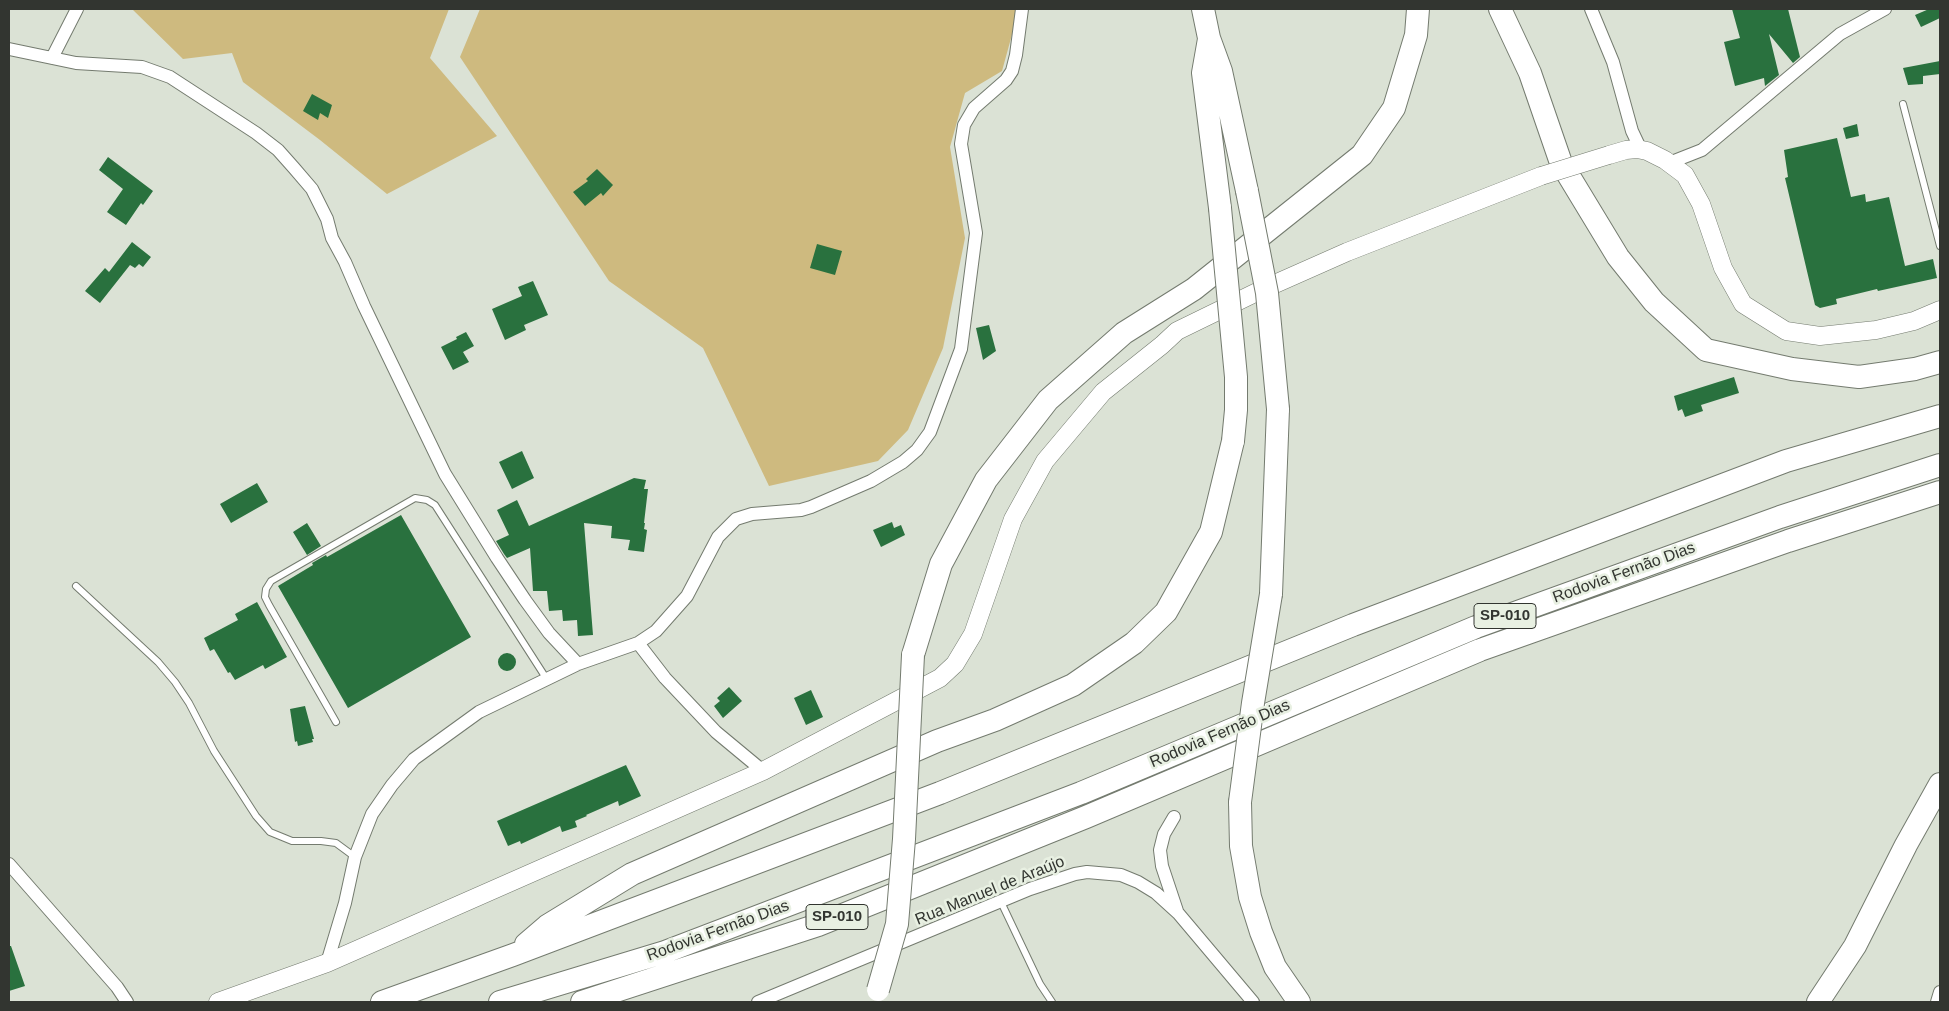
<!DOCTYPE html>
<meta charset="utf-8">
<style>
body{margin:0}
#map{position:relative;width:1949px;height:1011px;overflow:hidden;background:#dbe2d5;font-family:Helvetica,sans-serif}
canvas{display:block}
.frame{position:absolute;inset:0;border:10px solid #323530;pointer-events:none}
</style>
<div id="map">
<canvas width="1949" height="1011"></canvas>
<div class="frame"></div>
</div>
<script>
const ctx = document.querySelector('canvas').getContext('2d');
ctx.lineJoin = 'round';
function paint(path, color) { ctx.fillStyle = color; ctx.fill(path, 'evenodd'); }
const shape = rows => new Path2D(rows.map(r => 'M' + r).join(''));
function trace(path, color, width, dash) { ctx.strokeStyle = color; ctx.lineWidth = width; ctx.lineCap = dash ? 'butt' : 'round'; ctx.setLineDash(dash || []); ctx.stroke(path); }
function drawText(font, color, halo, rows, align = 'center') {
  ctx.font = font + ' Helvetica,sans-serif'; ctx.lineWidth = 5; ctx.setLineDash([]); ctx.textBaseline = 'middle'; ctx.strokeStyle = halo; ctx.fillStyle = color; for (const [text, x, y, turn = 0] of rows) {
    ctx.save(); ctx.translate(x, y); ctx.rotate((+turn || 0) * Math.PI / 180); ctx.textAlign = isNaN(turn) ? turn : align; if (halo) ctx.strokeText(text, 0, 0); ctx.fillText(text, 0, 0); ctx.restore();
  }
}
paint(shape([
 [132,9,449,9,430,58,497,136,387,194,320,140,243,82,232,53,183,59],
 [480,9,1019,9,1002,71,965,93,950,147,965,238,943,348,908,430,878,461,769,486,703,348,609,281,460,57]
]), '#ceba7f');
paint(shape([
 [1732,9,1788,9,1800,57,1793,63,1769,34,1779,75,1765,86,1764,78,1735,86,1724,42,1740,38],
 [1929,9,1940,9,1940,18,1921,27,1915,15],
 [1940,61,1940,74,1923,76,1923,84,1908,85,1903,68],
 [312,94,332,105,328,118,320,113,318,120,303,111],
 [1857,124,1859,136,1846,139,1843,128],
 [1837,138,1851,197,1865,194,1866,202,1889,197,1905,266,1933,259,1937,278,1878,291,1877,289,1836,299,1837,304,1820,308,1815,305,1785,178,1788,177,1784,150],
 [108,157,153,191,143,205,141,203,126,225,107,212,123,189,99,170],
 [597,169,613,185,603,196,601,193,585,206,573,192,588,181,586,179],
 [132,242,151,257,143,267,139,264,135,268,130,265,100,303,85,291,105,268,109,272],
 [817,244,842,251,835,275,810,268],
 [533,281,548,315,524,325,526,330,505,340,492,309,522,296,518,287],
 [989,325,996,351,983,360,976,328],
 [466,332,474,346,463,352,469,362,453,370,441,347,457,339,456,337],
 [1734,377,1739,393,1701,405,1703,411,1685,417,1682,409,1678,411,1674,396],
 [522,451,534,478,512,489,499,462],
 [634,478,646,480,644,489,648,489,644,523,645,523,644,529,647,530,644,552,628,550,630,540,611,538,612,526,584,523,593,635,578,636,577,620,563,621,562,610,549,611,547,591,533,591,530,548,507,558,504,554,496,541,509,535,497,510,517,500,529,526],
 [257,483,268,502,231,523,220,504],
 [401,515,471,637,348,708,278,586,313,565,312,563,326,555,327,557],
 [892,522,894,528,901,525,905,535,881,547,873,530],
 [307,523,321,546,307,555,293,532],
 [257,602,287,657,265,669,263,665,235,680,230,672,228,673,214,649,210,651,204,638,238,620,235,614],
 '498 662a9 9 0 1 1 18 0a9 9 0 1 1-18 0Z',
 [729,687,742,701,723,718,714,706,720,701,717,698],
 [811,690,823,717,806,725,794,698],
 [305,706,314,739,312,739,313,742,298,746,297,741,295,742,290,709],
 [626,765,641,796,619,806,618,801,586,815,587,816,575,821,577,827,562,832,560,826,521,844,520,841,508,846,497,821],
 [9,946,11,946,25,986,9,991]
]), '#29713e');
const lane = shape([
 [1903,104,1940,246],
 [76,586,158,662,175,682,189,703,214,751,256,816,270,832,292,841,321,841,336,843,355,857],
 [336,722,269,605,265,597,266,589,271,581,415,498,427,500,435,505,546,678],
 [1001,902,1040,984,1052,1002]
]);
const street = shape([
 [1591,9,1613,62,1632,131,1641,150],
 [9,49,76,63,142,67,170,77,256,133,278,150,294,168,312,189,327,219,332,238,345,262,364,306,445,474,497,558,525,600,549,633,578,664],
 [52,58,77,9],
 [1669,163,1702,150,1840,34,1885,9],
 [638,643,665,678,716,732,763,771],
 [1174,817,1164,834,1160,850,1162,866,1177,911],
 [9,864,117,987,127,1002],
 [327,963,345,903,355,857,372,814,392,785,414,759,479,712,578,664,638,643,656,631,687,596,718,537,736,519,752,514,801,510,811,507,871,481,903,462,917,450,930,432,961,349,976,233,961,144,964,125,974,108,1006,80,1012,71,1016,55,1022,9],
 [758,1002,1030,889,1075,874,1087,872,1121,875,1138,882,1156,893,1178,913,1253,1002],
 [1937,1002,1940,992]
]);
const secondary = shape([
 [1609,155,1626,150,1637,149,1647,151,1665,160,1685,175,1701,204,1723,268,1743,304,1786,331,1820,336,1876,330,1914,321,1940,310],
 [218,1002,327,963,763,771,940,678,955,664,973,634,1013,519,1045,461,1103,392,1162,345,1177,331,1259,291,1347,252,1541,176]
]);
const highway = shape([
 [1203,9,1209,38,1221,71,1247,191],
 [1500,9,1530,73,1561,163,1618,257,1654,302,1706,350,1792,369,1859,377,1915,369,1940,362],
 [1209,39,1203,73,1220,208],
 [1271,594,1278,409],
 [913,655,941,564,986,480,1048,400,1124,333,1194,289,1362,155,1394,108,1416,35,1418,9],
 [1240,802,1241,846,1250,897,1261,932,1275,967,1299,1002],
 [526,944,547,926,632,874,937,741,995,720,1073,685,1134,643,1166,612,1211,532,1233,441],
 [382,1002,513,955,940,793,1353,625,1786,461,1940,416],
 [500,1002,665,952,1081,793,1476,627,1780,517,1940,465],
 [582,1002,818,925,1086,817,1480,650,1788,541,1940,492],
 [1818,1002,1855,946,1906,845,1940,784]
]);
trace(lane, '#747b6f', 8);
trace(street, '#747b6f', 14);
trace(secondary, '#747b6f', 19);
trace(highway, '#747b6f', 24);
trace(lane, '#fff', 6);
trace(street, '#fff', 12);
trace(secondary, '#fff', 18);
trace(highway, '#fff', 22);
const secondaryBridge = shape([
 [1541,176,1609,155]
]);
const highwayBridge = shape([
 [1247,191,1267,293,1278,409],
 [1220,208,1236,377,1236,410,1233,441],
 [1240,802,1253,703,1271,594],
 [878,990,897,924,904,839,913,655]
]);
trace(secondaryBridge, '#747b6f', 19, []);
trace(highwayBridge, '#747b6f', 24, []);
trace(secondaryBridge, '#fff', 18);
trace(highwayBridge, '#fff', 22);
for (const [x, y, w] of [
 [1505,616,62],
 [837,917,62]
]) { const box = new Path2D(); box.roundRect(x - w / 2, y - 12.5, w, 25, 4); ctx.fillStyle = '#e8f0e2'; ctx.fill(box); trace(box, '#323530', 1); }
drawText('bold 15px', '#323530', null, [
 ["SP-010",1505,616],
 ["SP-010",837,917]
]);
drawText('16px', '#323530', '#e8f0e2', [
 ["Rodovia Fernão Dias",1624,573,-20],
 ["Rodovia Fernão Dias",1220,734,-23],
 ["Rua Manuel de Araújo",990,891,-22],
 ["Rodovia Fernão Dias",718,931,-20]
]);
</script>
